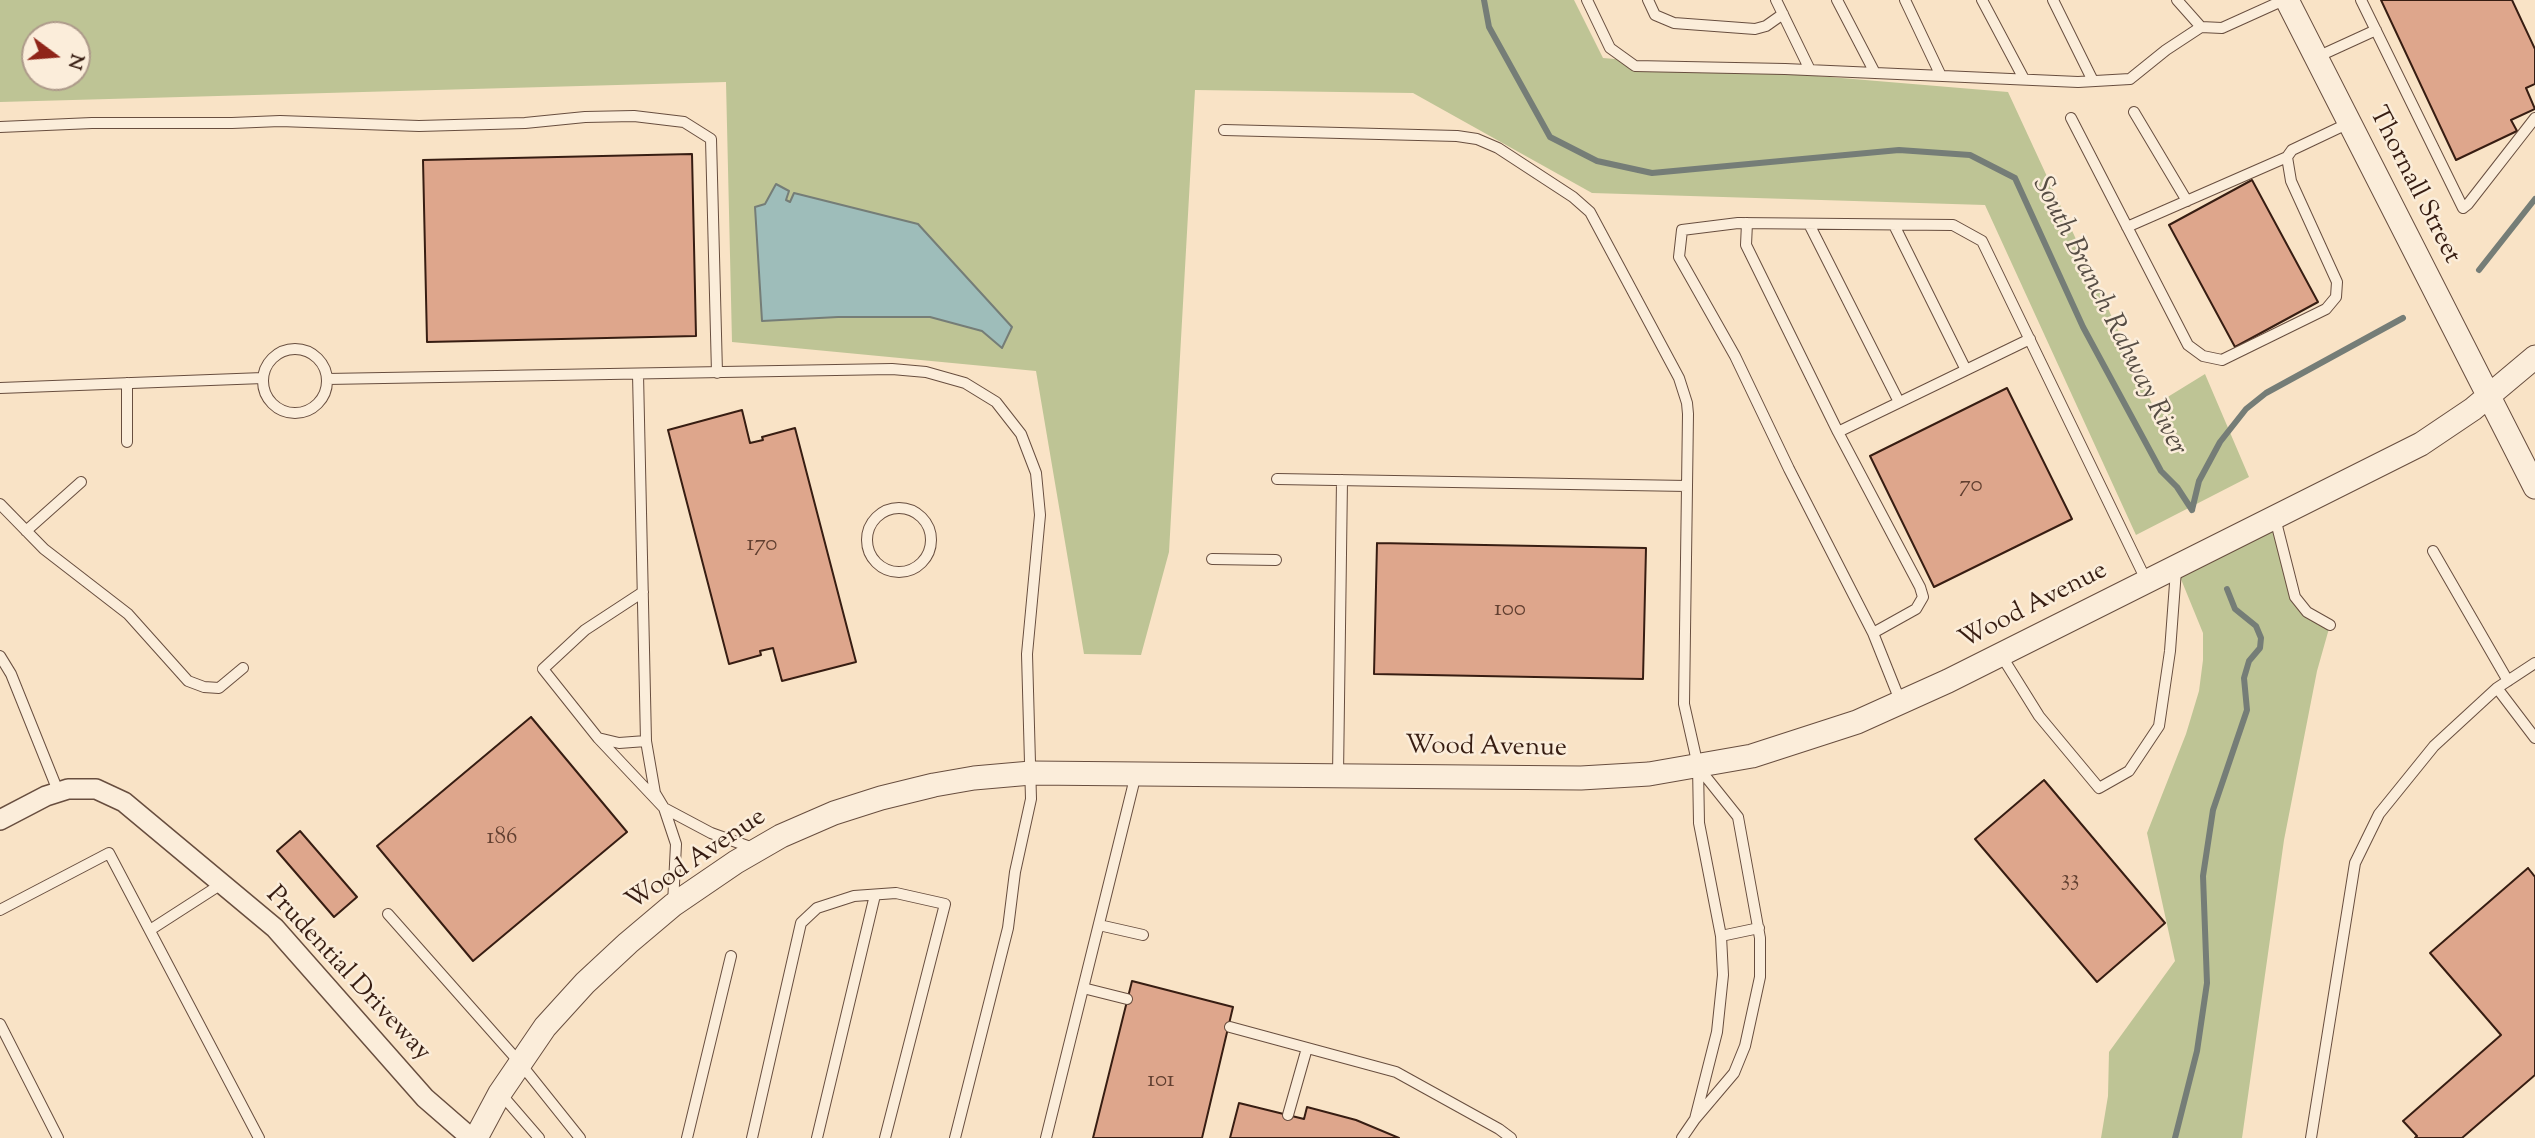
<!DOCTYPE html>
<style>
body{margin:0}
#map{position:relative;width:2535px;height:1138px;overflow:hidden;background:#f9e3c6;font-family:"Sorts Mill Goudy",serif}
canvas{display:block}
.north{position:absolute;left:21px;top:21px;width:70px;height:70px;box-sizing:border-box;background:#fbedda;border:2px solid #ad9a8a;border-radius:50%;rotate:106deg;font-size:19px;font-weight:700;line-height:28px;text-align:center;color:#371d12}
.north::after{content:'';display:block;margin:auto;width:24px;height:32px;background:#8f2418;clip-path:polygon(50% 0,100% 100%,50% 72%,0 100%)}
</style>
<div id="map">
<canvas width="2535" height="1138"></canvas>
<div class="north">N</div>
</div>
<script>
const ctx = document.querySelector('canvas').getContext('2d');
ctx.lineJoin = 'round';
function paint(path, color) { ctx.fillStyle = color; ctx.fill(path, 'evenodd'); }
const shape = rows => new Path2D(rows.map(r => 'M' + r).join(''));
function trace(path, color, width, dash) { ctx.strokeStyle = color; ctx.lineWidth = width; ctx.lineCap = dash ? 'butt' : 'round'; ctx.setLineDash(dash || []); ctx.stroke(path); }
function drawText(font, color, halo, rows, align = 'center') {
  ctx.font = font + ' "Sorts Mill Goudy",serif'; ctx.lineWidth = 5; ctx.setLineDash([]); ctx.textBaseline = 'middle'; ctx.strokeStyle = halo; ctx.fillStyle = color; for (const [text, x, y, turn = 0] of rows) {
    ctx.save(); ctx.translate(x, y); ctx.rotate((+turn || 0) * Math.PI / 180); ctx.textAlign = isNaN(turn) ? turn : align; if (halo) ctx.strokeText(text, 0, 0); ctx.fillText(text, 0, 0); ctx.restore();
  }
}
paint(shape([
 [0,0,1574,0,1603,58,2008,92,2153,406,2205,374,2249,477,2136,535,1985,205,1592,193,1413,93,1195,90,1169,552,1141,655,1084,654,1036,371,732,342,726,82,0,102],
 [35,35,77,35,77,77,35,77],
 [2275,517,2295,597,2330,625,2317,671,2284,840,2242,1138,2101,1138,2108,1096,2109,1052,2175,961,2147,833,2186,734,2199,691,2203,660,2203,633,2176,567]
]), '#bec495');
const water = shape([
 [776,184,789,191,786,200,790,202,794,193,918,224,1012,327,1002,348,982,331,930,317,838,317,762,321,755,207,765,204,776,184]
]);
paint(water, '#9ebdba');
trace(water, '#757d77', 2);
trace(shape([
 [1484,0,1489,27,1550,137,1597,161,1652,173,1899,150,1970,155,2015,178,2083,327,2161,471,2177,487,2192,510],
 [2479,270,2535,199],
 [2192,510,2199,481,2220,442,2246,409,2266,393,2403,318],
 [2175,1138,2197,1051,2207,983,2203,876,2213,810,2247,710,2244,678,2249,661,2260,648,2261,638,2256,626,2235,609,2227,589]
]), '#757d77', 6);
const building = shape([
 [2381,0,2512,0,2535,49,2535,84,2526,88,2535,109,2511,120,2517,131,2456,160,2381,0],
 [692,154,696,336,427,342,423,160,692,154],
 [2252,180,2318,302,2235,347,2169,225,2252,180],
 [2007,388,2072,519,1934,587,1870,456,2007,388],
 [742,410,750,443,763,440,762,437,795,428,856,662,782,681,773,648,760,651,761,655,729,664,668,430,742,410],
 [1377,543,1646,548,1643,679,1374,674,1377,543],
 [531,717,627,832,473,961,377,846,531,717],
 [2044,780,2165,923,2097,982,1975,839,2044,780],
 [300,831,357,897,334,917,277,851,300,831],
 [2528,868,2535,877,2535,1075,2462,1138,2415,1138,2417,1136,2403,1121,2501,1035,2430,953,2528,868],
 [1132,981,1233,1007,1202,1138,1093,1138,1132,981],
 [1239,1103,1304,1119,1307,1107,1356,1120,1399,1138,1230,1138,1239,1103]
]);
paint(building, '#dea68c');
trace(building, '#371d12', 2);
const service = shape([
 [1587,0,1610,48,1635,66,1785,69,2078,82,2130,79,2166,50,2201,27,2222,28,2284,0],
 [1648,0,1655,15,1674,23,1755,29,1766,26,1783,14],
 [1776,0,1810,70],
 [1837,0,1875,73],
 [1905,0,1941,76],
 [1982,0,2024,79],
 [2053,0,2093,81],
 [2177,0,2201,27],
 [2361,0,2463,208,2468,204,2535,118],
 [2317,57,2376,30],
 [2134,112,2187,201],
 [2071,118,2188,345,2203,356,2222,360,2326,309,2336,297,2337,282,2291,181,2287,157,2292,150,2349,123],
 [0,127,92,123,232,123,280,121,419,126,525,123,585,117,634,116,684,122,711,139,717,373],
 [1224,130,1457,136,1477,139,1498,148,1573,197,1590,212,1679,378,1687,403,1688,414,1684,704,1698,766,1699,823,1721,936,1723,975,1717,1032,1695,1119],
 [1747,223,1746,245,1838,432],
 [1809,224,1899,402],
 [1894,225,1966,370],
 [2127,227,2287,157],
 '263 381a32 32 0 1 1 64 0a32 32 0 1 1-64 0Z',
 [638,374,646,741,655,793,664,808,676,844,673,904],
 [327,379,892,369,926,372,965,383,996,402,1021,434,1036,473,1040,515,1027,654,1031,799,1015,872,1008,928,955,1138],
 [127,383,127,442],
 [0,388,263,378],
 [1277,479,1687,486],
 [0,504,44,549,128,614,188,681,204,687,219,688,243,668],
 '867 540a32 32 0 1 1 64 0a32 32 0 1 1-64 0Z',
 [2275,518,2295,597,2307,612,2330,625],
 [26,531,81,482],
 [2433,551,2508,681],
 [1212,559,1276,560],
 [643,592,585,630,543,669,598,738,664,808,711,833,753,848],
 [1873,633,1916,609,1923,597,1920,587,1838,432,2030,339],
 [2001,655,2039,716,2099,788,2129,771,2159,726,2170,651,2176,570],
 [0,656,11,674,58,791],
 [2497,688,2535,738],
 [1901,703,1873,633,1789,469,1735,356,1679,257,1682,230,1738,223,1953,225,1982,241,2147,582],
 [598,738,619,743,646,741],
 [1338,775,1342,480],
 [0,910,109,853,259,1138],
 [388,914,520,1063,580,1138],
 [1099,925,1143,935],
 [150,930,223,883],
 [1721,936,1759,928],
 [1083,988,1127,999],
 [0,1024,58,1138],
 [1230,1027,1396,1072,1499,1129,1511,1138],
 [501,1094,539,1138],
 [1288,1115,1307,1048],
 [687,1138,731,956],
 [752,1138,801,923,817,908,854,896,896,893,945,904,885,1138],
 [817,1138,875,895],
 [1046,1138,1136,774],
 [1682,1138,1695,1119,1734,1073,1745,1046,1760,977,1760,938,1738,817,1698,767],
 [2311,1138,2355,863,2379,814,2434,746,2497,688,2535,663]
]);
const minor = shape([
 [0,820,46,796,68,789,96,789,124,802,275,928,425,1098,471,1138]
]);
const tertiary = shape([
 [2287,0,2535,487],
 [476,1138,500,1093,545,1027,585,983,628,943,673,905,736,862,781,836,834,813,881,798,934,785,974,778,1031,773,1581,778,1649,774,1752,756,1857,722,1948,681,2421,444,2473,409,2535,357]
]);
trace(service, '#684e3f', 12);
trace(minor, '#684e3f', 22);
trace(tertiary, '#684e3f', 25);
trace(service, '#fbedda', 10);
trace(minor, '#fbedda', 19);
trace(tertiary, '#fbedda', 23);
drawText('23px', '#613f30', null, [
 ["70",1971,487],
 ["170",762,546],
 ["100",1510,611],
 ["186",502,839],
 ["33",2070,881],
 ["101",1161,1082]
]);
drawText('26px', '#371d12', '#fbedda', [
 ["Thornall Street",2413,186,63],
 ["Wood Avenue",2034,607,-27],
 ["Wood Avenue",1486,749,1],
 ["Wood Avenue",697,861,-34],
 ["Prudential Driveway",347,975,47]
]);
drawText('italic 28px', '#564d44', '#fbedda', [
 ["South Branch Rahway River",2108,317,63]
]);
</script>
